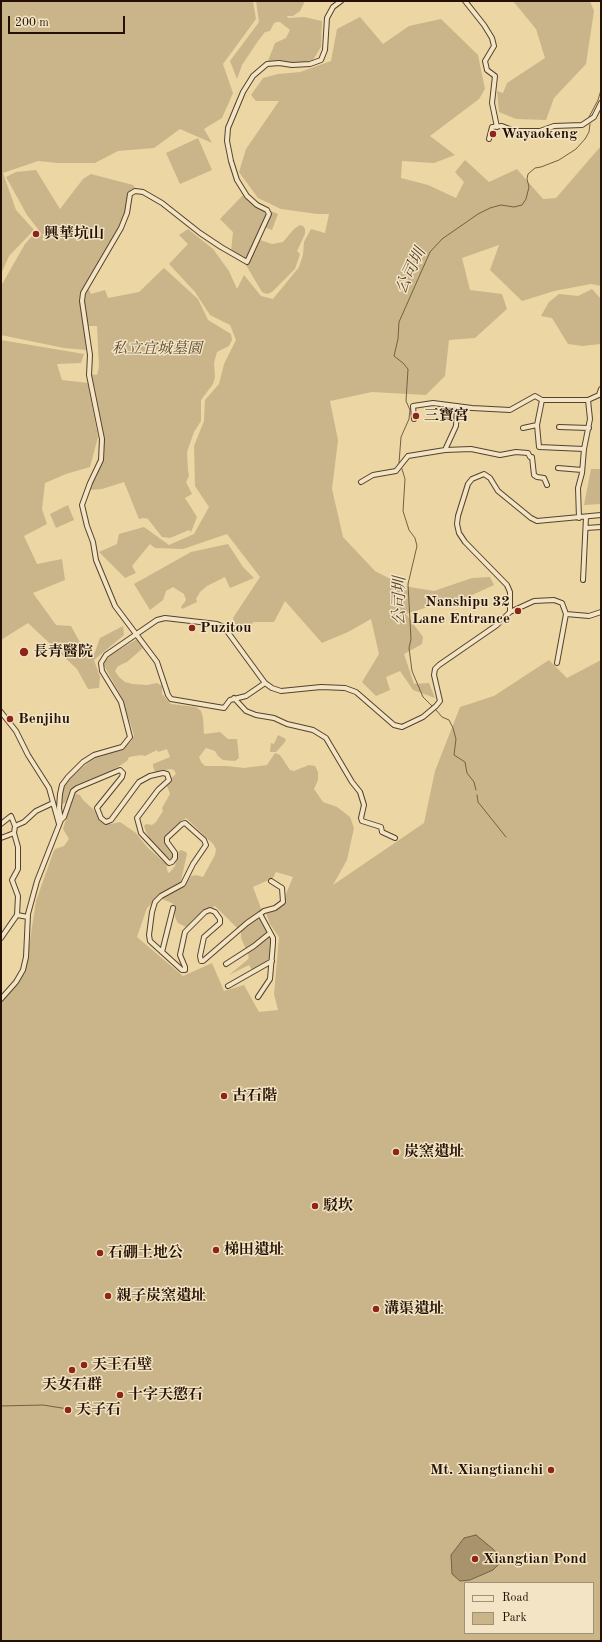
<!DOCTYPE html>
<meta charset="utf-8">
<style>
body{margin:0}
#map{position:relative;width:602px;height:1642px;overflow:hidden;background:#ebd6a4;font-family:"Old Standard TT",serif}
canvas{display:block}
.frame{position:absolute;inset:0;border:2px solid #251103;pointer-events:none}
.legend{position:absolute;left:464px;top:1582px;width:130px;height:52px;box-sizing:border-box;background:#f2e4c4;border:1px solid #a09077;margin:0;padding:5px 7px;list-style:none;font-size:12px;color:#251103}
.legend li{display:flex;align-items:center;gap:8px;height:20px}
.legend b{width:20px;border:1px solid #a09077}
.scale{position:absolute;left:8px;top:16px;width:117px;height:18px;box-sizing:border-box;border:2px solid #251103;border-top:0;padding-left:5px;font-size:12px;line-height:14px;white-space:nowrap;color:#251103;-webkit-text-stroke:3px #f2e4c4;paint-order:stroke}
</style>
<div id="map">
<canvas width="602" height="1642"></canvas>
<div class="frame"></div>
<ul class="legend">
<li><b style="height:5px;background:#f2e4c4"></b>Road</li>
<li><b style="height:11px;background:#c9b589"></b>Park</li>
</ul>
<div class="scale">200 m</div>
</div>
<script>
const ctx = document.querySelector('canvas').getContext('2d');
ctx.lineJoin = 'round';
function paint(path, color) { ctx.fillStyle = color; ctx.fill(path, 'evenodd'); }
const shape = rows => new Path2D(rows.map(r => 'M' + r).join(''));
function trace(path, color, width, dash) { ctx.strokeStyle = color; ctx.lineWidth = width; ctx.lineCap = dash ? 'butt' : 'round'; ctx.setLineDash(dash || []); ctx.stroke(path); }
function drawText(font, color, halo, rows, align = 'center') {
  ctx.font = font + ' "Old Standard TT","Noto Serif TC",serif'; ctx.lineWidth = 3; ctx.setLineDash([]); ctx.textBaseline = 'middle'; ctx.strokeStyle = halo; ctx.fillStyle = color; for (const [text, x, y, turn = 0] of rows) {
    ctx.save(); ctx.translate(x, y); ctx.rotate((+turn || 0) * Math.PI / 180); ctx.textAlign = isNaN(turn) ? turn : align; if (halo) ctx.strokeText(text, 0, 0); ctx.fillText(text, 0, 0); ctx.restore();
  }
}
paint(shape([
 [1,1,253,1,256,19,223,64,233,93,222,118,204,129,212,143,180,129,154,148,118,151,95,163,58,163,38,161,3,173,16,210,34,230,9,256,1,274],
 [256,1,305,1,300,11,293,16,287,16,288,18,304,17,322,21,321,47,313,60,303,62,280,62,271,66,269,64,268,61,275,43,286,38,290,30,280,22,277,22,274,23,270,31,265,32,258,41,242,65,237,79,230,61,259,22],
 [513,1,590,1,594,11,586,64,554,98,546,120,516,119,499,112,497,91,503,93,507,83,545,58,536,29],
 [360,17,383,44,409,26,441,19,478,55,485,89,479,99,430,136,455,155,434,163,402,161,401,178,428,185,456,198,464,182,455,172,465,160,489,182,517,169,543,199,556,198,601,146,601,286,591,284,554,291,522,301,490,270,499,245,462,258,470,290,502,294,507,309,475,338,449,340,445,376,426,395,372,392,330,401,338,440,332,489,343,537,375,571,404,586,434,591,472,578,490,577,494,585,470,596,428,607,406,614,423,637,422,644,404,654,414,684,429,683,435,698,413,690,400,671,386,677,390,690,376,696,362,682,379,654,371,619,348,632,322,643,285,601,274,622,254,622,239,634,233,618,260,577,227,534,183,549,155,548,150,544,132,566,136,573,125,578,99,552,117,544,119,534,144,527,169,545,194,534,209,507,195,486,194,446,204,421,205,400,219,384,224,364,236,340,230,325,210,315,195,292,169,264,188,244,179,235,188,229,213,249,229,271,237,289,244,275,261,296,273,299,299,267,303,255,304,242,311,229,325,233,329,214,317,214,281,209,258,198,239,172,246,149,279,101,256,101,251,95,263,78,278,74,300,72,331,61,337,29],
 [198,138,212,170,180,184,166,153],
 [36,170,60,209,83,179,91,174,133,185,136,189,130,192,120,228,86,283,91,294,105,290,108,298,139,292,164,268,198,299,208,320,231,334,232,340,229,346,217,352,214,363,215,377,213,384,201,400,201,421,194,432,187,452,188,470,189,476,186,482,192,494,185,498,197,517,191,532,189,530,170,538,162,537,148,519,144,518,139,519,124,482,102,489,89,490,99,460,102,439,90,374,97,375,99,367,97,326,84,326,86,350,64,348,1,335,1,286,25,244,38,229,27,215,6,177,16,172],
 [243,195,268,214,246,261,231,252,233,232,220,219],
 [268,210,278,214,272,230,264,227],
 [300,225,303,226,305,229,305,234,297,251,300,254,295,269,272,292,267,294,262,292,246,265,260,240,272,244,283,242,294,229],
 [592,289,601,299,601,344,582,346,568,344,552,318,541,316,549,302,559,294,578,296],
 [1,340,84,354,81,363,57,364,62,380,88,383,98,437,90,467,66,474,45,483,42,509,47,524,24,536,37,564,62,559,65,580,33,593,56,625,71,626,89,659,95,652,100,638,123,626,124,635,94,660,100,677,99,688,88,689,77,669,28,623,1,640],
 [591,469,601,469,601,504,584,505],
 [68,505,74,520,56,528,50,514],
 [228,544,243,567,254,578,230,588,225,577,207,586,200,592,196,599,197,602,182,609,181,607,186,600,184,594,173,587,166,591,163,600,150,610,134,584,191,552],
 [137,639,143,648,127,662,118,666,115,671,119,677,125,682,132,684,147,685,157,683,162,686,162,694,171,704,196,707,201,711,203,718,204,734,220,732,228,739,237,739,239,758,235,761,223,760,218,756,215,751,206,748,199,757,201,762,205,766,227,766,244,768,267,765,275,753,280,755,290,770,294,771,309,765,315,766,318,772,318,780,314,789,323,802,337,807,350,817,354,828,347,860,333,885,424,823,435,771,460,707,494,696,549,660,567,678,601,660,601,1641,1,1641,1,1002,25,973,36,901,53,853,55,849,64,846,69,839,63,829,74,793,80,795,83,800,94,810,101,822,111,824,120,822,136,833,147,847,166,864,168,873,170,872,175,866,179,851,181,850,186,852,187,854,180,885,184,886,191,876,196,875,203,877,215,855,216,849,213,844,186,818,176,825,166,835,166,844,173,855,171,859,166,857,153,844,146,832,144,826,146,824,152,825,156,822,163,811,162,808,170,794,166,783,176,774,174,770,170,769,155,772,153,766,153,764,170,757,167,749,158,752,157,750,145,756,141,755,129,757,127,761,113,770,76,785,71,790,66,802,61,805,62,792,65,784,72,776,95,757,122,750,132,740,134,735,122,698,107,671,104,665,105,661,111,655],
 [276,872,293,877,286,894,285,903,266,913,270,924,279,937,274,994,278,1010,259,1012,244,985,224,991,212,963,183,976,137,937,147,908,156,899,162,899,172,903,175,906,175,917,178,923,186,927,194,919,215,906,241,932,241,938,248,954,249,958,246,961,229,975,249,965,253,971,270,958,271,951,270,936,258,914,262,911,253,887,273,878],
 [464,1538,486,1543,493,1549,479,1576,470,1580,452,1574,451,1555],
 [465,1583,593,1583,593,1633,465,1633],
 [278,735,286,739,285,742,276,752,270,752,271,743,274,744]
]), '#c9b589');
const water = shape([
 [476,1535,493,1549,498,1555,500,1563,493,1570,470,1580,460,1581,452,1574,451,1555,464,1538,476,1535]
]);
paint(water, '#a8936d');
trace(water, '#745f43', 1);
trace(shape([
 [589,117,598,100,601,90],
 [399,463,401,437,409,419,410,410,406,401,408,369,403,363,394,356,398,339,399,322,430,252,442,239,478,214,490,208,501,205,514,207,522,205,526,199,529,187,527,179,528,174,535,168,541,167,559,160,576,149,585,139,589,132,590,124],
 [402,469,405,479,403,511,409,530,415,538,417,546,408,584,411,639,409,648,412,671,423,697,432,706],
 [436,710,442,717,449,720,453,728,456,739,454,755,465,762,467,773,474,782,476,790],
 [477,795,478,802,506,837],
 [1,1406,43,1405,68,1409]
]), '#745f43', 1);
const minor = shape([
 [465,1,484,25,492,38,494,46,485,61,487,70,495,76,492,103,497,127],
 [489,139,492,127,502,126,515,131,540,131,554,126,582,125,594,117,601,103],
 [542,400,537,425,539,447,584,449],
 [457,406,456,426,445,450,471,449,500,455,516,452,528,453,530,457,532,457,534,475,537,477,544,478,547,485],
 [414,419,413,406,433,403,472,408,510,410,535,396,542,400,588,400],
 [559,427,589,428],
 [523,428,537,425],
 [558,468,582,470],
 [361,482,373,475,396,471,408,456,445,450],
 [579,518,578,488,582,473,584,449,590,419,588,400,599,395,601,389],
 [586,528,601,527],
 [583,580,586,517],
 [510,612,534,601,554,600,562,603,566,614,589,616,601,612],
 [557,663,566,614],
 [265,683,246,696,230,700,224,708,171,699,168,695,157,662,115,606,96,560,93,542,87,526,82,505,90,483,101,460,102,439,89,375,90,355,82,301,83,293,121,228,127,213,130,194,135,191,143,192,162,203,200,233,221,247,247,262,269,214,267,210,257,205,247,196,237,180,231,161,227,141,228,128,243,92,253,76,267,64,279,63,292,65,310,64,321,60,325,50,327,18,333,7,341,1],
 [234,698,246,711,256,715,274,718,287,724,313,730,326,738,352,782,360,792,364,805,361,818,362,821,381,827,382,832,395,838],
 [1,712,16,731,28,755,49,788,59,824],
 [61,820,64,817,73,791,77,788,120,770,123,773,122,777,97,808,101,818,106,822,111,820,139,782,150,776,163,773,167,774,169,780,158,790,137,818,141,833,169,863,172,862,175,858,175,853,167,842,167,838,182,824,185,823,204,840,206,845,193,864,183,884,161,896,155,902,152,912,149,935,150,941,182,970,185,970,185,967,180,955,185,932,205,912,210,910,215,912,220,919,220,923,204,937,200,956,201,961,203,961,247,923,260,914,273,938,273,943,270,979,258,997],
 [1,824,11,816,15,826,14,833,18,847,18,869,12,880,18,896,17,915],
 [15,826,24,822,36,811,53,803],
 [1,838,14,833],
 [260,914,264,911,275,908,283,902,282,888,271,881],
 [1,938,17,915,28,917],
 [162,952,173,908],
 [226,964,254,946,270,933],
 [228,986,272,961],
 [1,999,16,982,23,970,26,957,28,914,37,881,61,820,59,808,60,794,62,785,68,777,83,762,94,755,122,747,130,737,121,702,102,671,101,663,106,655,157,620,165,618,217,624,224,627,265,683,272,688,281,691,321,687,345,688,356,692,394,725,402,727,423,717,436,706,440,701,434,675,435,669,439,665,497,625,510,612,510,592,507,585,465,542,459,533,457,524,458,516,468,484,472,479,484,474,490,478,498,491,531,518,537,521,601,515]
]);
trace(minor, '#56422b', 6);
trace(minor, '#f2e4c4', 4);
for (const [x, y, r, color] of [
 [493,134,4,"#8f2418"],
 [36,234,4,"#8f2418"],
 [416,416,4,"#8f2418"],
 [518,611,4,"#8f2418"],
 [192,628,4,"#8f2418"],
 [24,652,5,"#8f2418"],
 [10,719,4,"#8f2418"],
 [224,1096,4,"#8f2418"],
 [396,1152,4,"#8f2418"],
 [315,1206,4,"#8f2418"],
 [216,1250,4,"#8f2418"],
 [100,1253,4,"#8f2418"],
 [108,1296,4,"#8f2418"],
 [376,1309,4,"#8f2418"],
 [84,1365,4,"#8f2418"],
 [72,1370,4,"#8f2418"],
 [120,1395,4,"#8f2418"],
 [68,1410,4,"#8f2418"],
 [551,1470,4,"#8f2418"],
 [475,1559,4,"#8f2418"]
]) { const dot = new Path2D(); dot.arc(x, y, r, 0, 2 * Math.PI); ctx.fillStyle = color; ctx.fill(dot); trace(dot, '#f2e4c4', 1.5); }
drawText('bold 15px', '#251103', '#f2e4c4', [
 ["Wayaokeng",501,134],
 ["興華坑山",44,234],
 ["三寶宮",424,416],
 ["Nanshipu 32",510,602,"right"],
 ["Lane Entrance",510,619,"right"],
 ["Puzitou",200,628],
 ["長青醫院",33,652],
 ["Benjihu",18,719],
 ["古石階",232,1096],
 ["炭窯遺址",404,1152],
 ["駁坎",323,1206],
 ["梯田遺址",224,1250],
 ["石硼土地公",108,1253],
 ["親子炭窯遺址",116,1296],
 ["溝渠遺址",384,1309],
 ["天王石壁",92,1365],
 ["天女石群",72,1385,"center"],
 ["十字天懲石",128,1395],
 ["天子石",76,1410],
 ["Mt. Xiangtianchi",543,1470,"right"],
 ["Xiangtian Pond",483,1559]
], 'left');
drawText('italic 15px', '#5e4a32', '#f2e4c4', [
 ["私立宜城墓園",157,349]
]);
drawText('italic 16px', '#59452d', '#f2e4c4', [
 ["公司圳",411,271,-64],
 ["公司圳",400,601,-89]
]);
</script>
